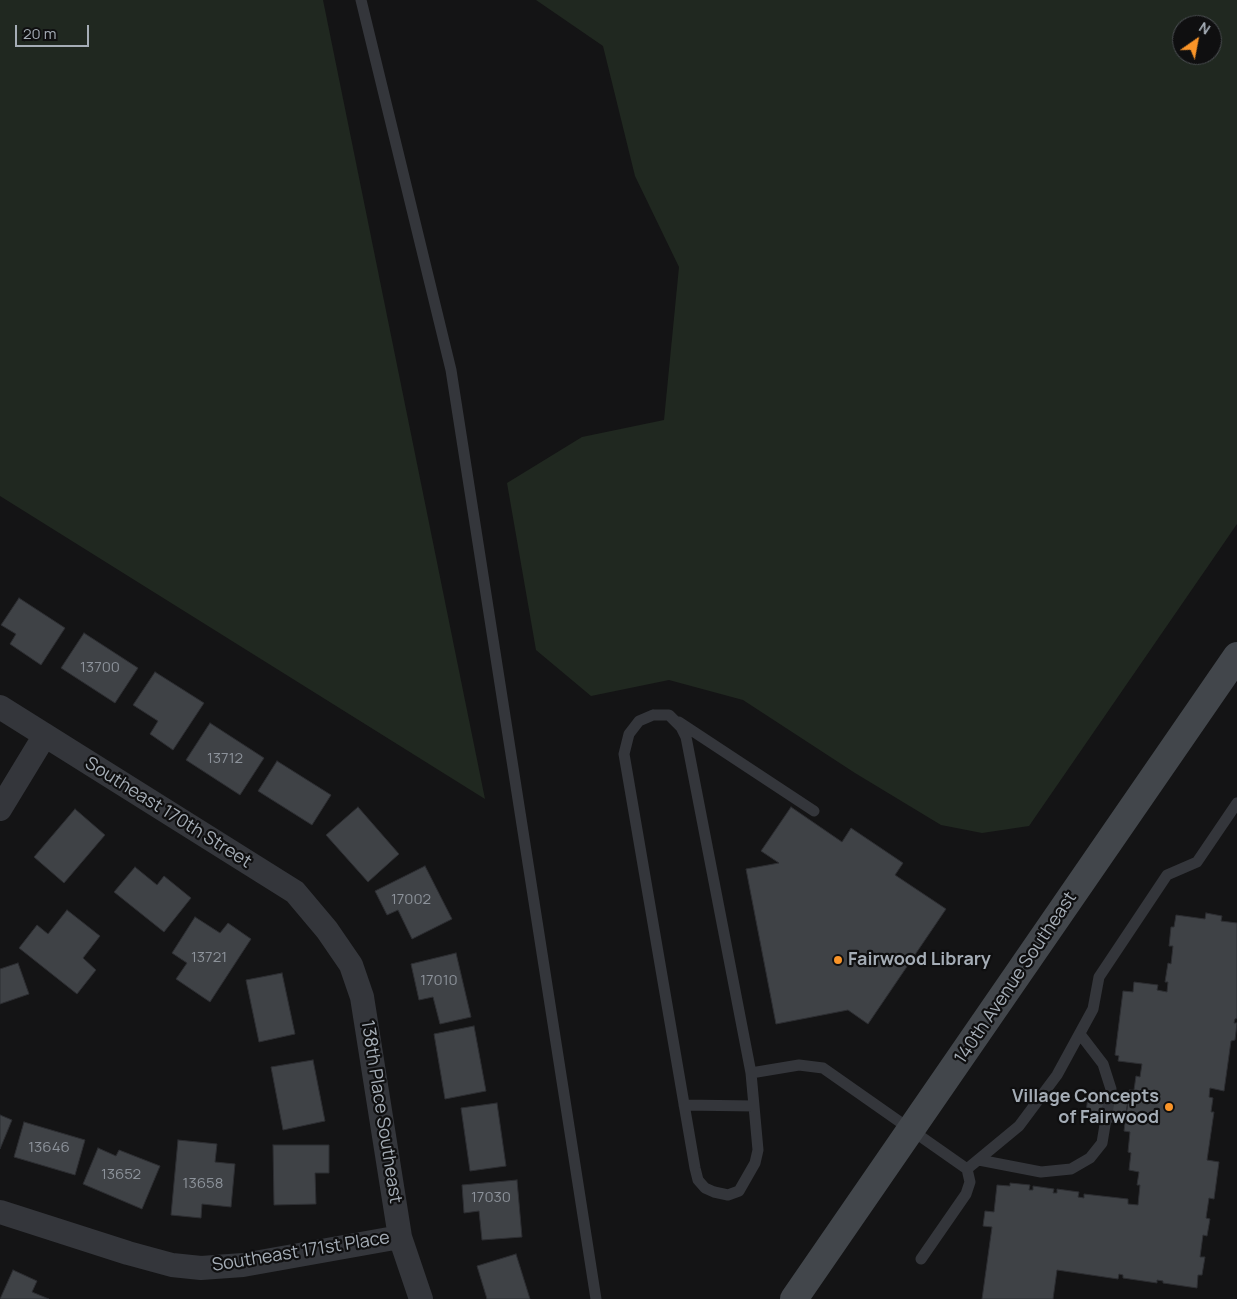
<!DOCTYPE html>
<style>
body{margin:0}
#map{position:relative;width:1237px;height:1299px;overflow:hidden;background:#141415;font-family:Manrope,sans-serif}
canvas{display:block}
.north{position:absolute;left:1172px;top:15px;width:50px;height:50px;box-sizing:border-box;background:#0f0f10;border:1px solid #4b4e52;border-radius:50%;rotate:33deg;font-size:14px;font-weight:700;line-height:20px;text-align:center;color:#a5adb6}
.north::after{content:'';display:block;margin:auto;width:18px;height:22px;background:#f99428;clip-path:polygon(50% 0,100% 100%,50% 72%,0 100%)}
.scale{position:absolute;left:15px;top:25px;width:74px;height:22px;box-sizing:border-box;border:2px solid #a5adb6;border-top:0;padding-left:6px;font-size:15px;line-height:18px;white-space:nowrap;color:#a5adb6;-webkit-text-stroke:4px #0f0f10;paint-order:stroke}
</style>
<div id="map">
<canvas width="1237" height="1299"></canvas>
<div class="north">N</div>
<div class="scale">20 m</div>
</div>
<script>
const ctx = document.querySelector('canvas').getContext('2d');
ctx.lineJoin = 'round';
function paint(path, color) { ctx.fillStyle = color; ctx.fill(path, 'evenodd'); }
const shape = rows => new Path2D(rows.map(r => 'M' + r).join(''));
function trace(path, color, width, dash) { ctx.strokeStyle = color; ctx.lineWidth = width; ctx.lineCap = dash ? 'butt' : 'round'; ctx.setLineDash(dash || []); ctx.stroke(path); }
function drawText(font, color, halo, rows, align = 'center') {
  ctx.font = font + ' Manrope,sans-serif'; ctx.lineWidth = 4.5; ctx.setLineDash([]); ctx.textBaseline = 'middle'; ctx.strokeStyle = halo; ctx.fillStyle = color; for (const [text, x, y, turn = 0] of rows) {
    ctx.save(); ctx.translate(x, y); ctx.rotate((+turn || 0) * Math.PI / 180); ctx.textAlign = isNaN(turn) ? turn : align; if (halo) ctx.strokeText(text, 0, 0); ctx.fillText(text, 0, 0); ctx.restore();
  }
}
paint(shape([
 [0,0,323,0,485,799,0,496],
 [536,0,1237,0,1237,524,1029,826,982,833,941,825,855,773,743,700,669,680,591,696,536,650,507,483,582,437,664,420,679,267,635,176,603,46],
 [1182,25,1212,25,1212,55,1182,55]
]), '#202820');
const building = shape([
 [19,598,65,628,41,665,10,644,16,634,1,625,19,598],
 [84,633,138,668,115,703,61,668,84,633],
 [155,672,204,703,173,750,150,734,158,721,133,705,155,672],
 [210,723,264,758,240,795,186,760,210,723],
 [277,761,331,795,312,825,258,791,277,761],
 [358,807,399,854,368,882,326,835,358,807],
 [791,807,842,842,851,828,903,863,895,875,946,909,868,1024,848,1010,776,1024,746,869,779,863,761,851,791,807],
 [75,809,105,835,64,883,34,857,75,809],
 [425,866,452,919,412,939,398,910,387,915,375,891,425,866],
 [135,867,157,885,164,876,191,898,164,932,114,892,135,867],
 [67,910,100,936,83,958,96,970,77,994,19,948,37,925,48,934,67,910],
 [1206,913,1222,916,1221,921,1237,923,1237,1018,1235,1019,1234,1023,1237,1023,1235,1040,1231,1041,1224,1091,1210,1088,1209,1097,1213,1098,1211,1112,1214,1112,1207,1160,1219,1162,1214,1199,1209,1198,1206,1218,1210,1219,1207,1236,1203,1235,1200,1257,1205,1257,1202,1275,1198,1275,1197,1288,1163,1283,1163,1281,1157,1280,1157,1283,1123,1278,1123,1275,1119,1274,1118,1279,1057,1270,1053,1299,982,1299,992,1227,983,1226,985,1211,994,1212,997,1185,1010,1186,1010,1183,1030,1185,1029,1190,1033,1190,1033,1186,1054,1189,1053,1193,1057,1193,1057,1189,1079,1192,1078,1197,1084,1198,1084,1194,1128,1199,1128,1204,1138,1205,1140,1185,1137,1185,1139,1172,1129,1170,1131,1153,1128,1152,1130,1132,1124,1131,1129,1090,1134,1090,1136,1076,1140,1077,1142,1064,1118,1061,1119,1056,1115,1055,1123,991,1133,992,1134,982,1158,985,1157,990,1167,992,1168,982,1165,982,1168,963,1171,964,1173,946,1169,946,1171,927,1174,927,1176,915,1205,919,1206,913],
 [195,917,220,933,228,923,251,939,210,1002,176,979,187,963,172,953,195,917],
 [456,953,471,1017,440,1024,433,997,419,1000,411,964,456,953],
 [18,963,29,994,0,1004,0,969,18,963],
 [282,973,295,1034,259,1042,246,980,282,973],
 [474,1026,486,1091,445,1099,434,1034,474,1026],
 [313,1060,325,1121,283,1130,271,1067,313,1060],
 [1088,1097,1128,1102,1125,1124,1085,1119,1088,1097],
 [497,1103,506,1166,470,1171,461,1108,497,1103],
 [0,1115,12,1120,0,1149,0,1115],
 [24,1122,85,1140,75,1175,14,1157,24,1122],
 [178,1140,217,1144,215,1162,235,1164,231,1207,202,1204,201,1218,171,1215,178,1140],
 [273,1145,329,1145,329,1173,315,1173,316,1204,274,1205,273,1145],
 [98,1148,116,1156,119,1150,160,1166,142,1209,83,1184,98,1148],
 [517,1180,522,1237,482,1240,479,1211,464,1213,462,1185,517,1180],
 [516,1254,530,1299,487,1299,477,1266,516,1254],
 [13,1270,37,1281,32,1292,49,1299,0,1299,13,1270]
]);
paint(building, '#3f4246');
trace(building, '#2d2e32', 1);
trace(shape([
 [361,0,451,370,596,1299],
 [653,715,669,715,681,727,686,737,751,1073,758,1150,755,1163,739,1191,728,1195,714,1192,705,1188,698,1180,695,1168,624,754,629,734,639,721,653,715],
 [679,722,814,811],
 [751,1073,799,1065,823,1068,967,1169,1019,1126,1057,1075,1093,1009,1099,977,1167,875,1197,862,1237,803],
 [684,1105,754,1106],
 [979,1160,1041,1172,1071,1169,1090,1158,1102,1143,1111,1089,1103,1064,1080,1034],
 [921,1259,966,1194,970,1182,967,1169]
]), '#34363b', 11);
trace(shape([
 [0,707,295,892,327,930,351,965,362,997,400,1237,421,1299],
 [0,809,45,735],
 [0,1212,128,1253,172,1265,201,1268,243,1265,400,1237]
]), '#34363b', 24);
trace(shape([
 [794,1299,1237,656]
]), '#42464b', 28);
for (const [x, y, r, color] of [
 [838,960,5,"#f99428"],
 [1169,1107,5,"#f99428"]
]) { const dot = new Path2D(); dot.arc(x, y, r, 0, 2 * Math.PI); ctx.fillStyle = color; ctx.fill(dot); trace(dot, '#0f0f10', 2); }
drawText('15px', '#8c929a', null, [
 ["13700",100,668],
 ["13712",225,759],
 ["17002",411,900],
 ["13721",209,958],
 ["17010",439,981],
 ["13646",49,1148],
 ["13652",121,1175],
 ["13658",203,1184],
 ["17030",491,1198]
]);
drawText('18px', '#a5adb6', '#0f0f10', [
 ["Southeast 170th Street",168,813,32],
 ["140th Avenue Southeast",1016,978,-56],
 ["138th Place Southeast",381,1112,81],
 ["Southeast 171st Place",301,1252,-9]
]);
drawText('bold 18px', '#a5adb6', '#0f0f10', [
 ["Fairwood Library",848,960],
 ["Village Concepts",1159,1097,"right"],
 ["of Fairwood",1159,1118,"right"]
], 'left');
</script>
